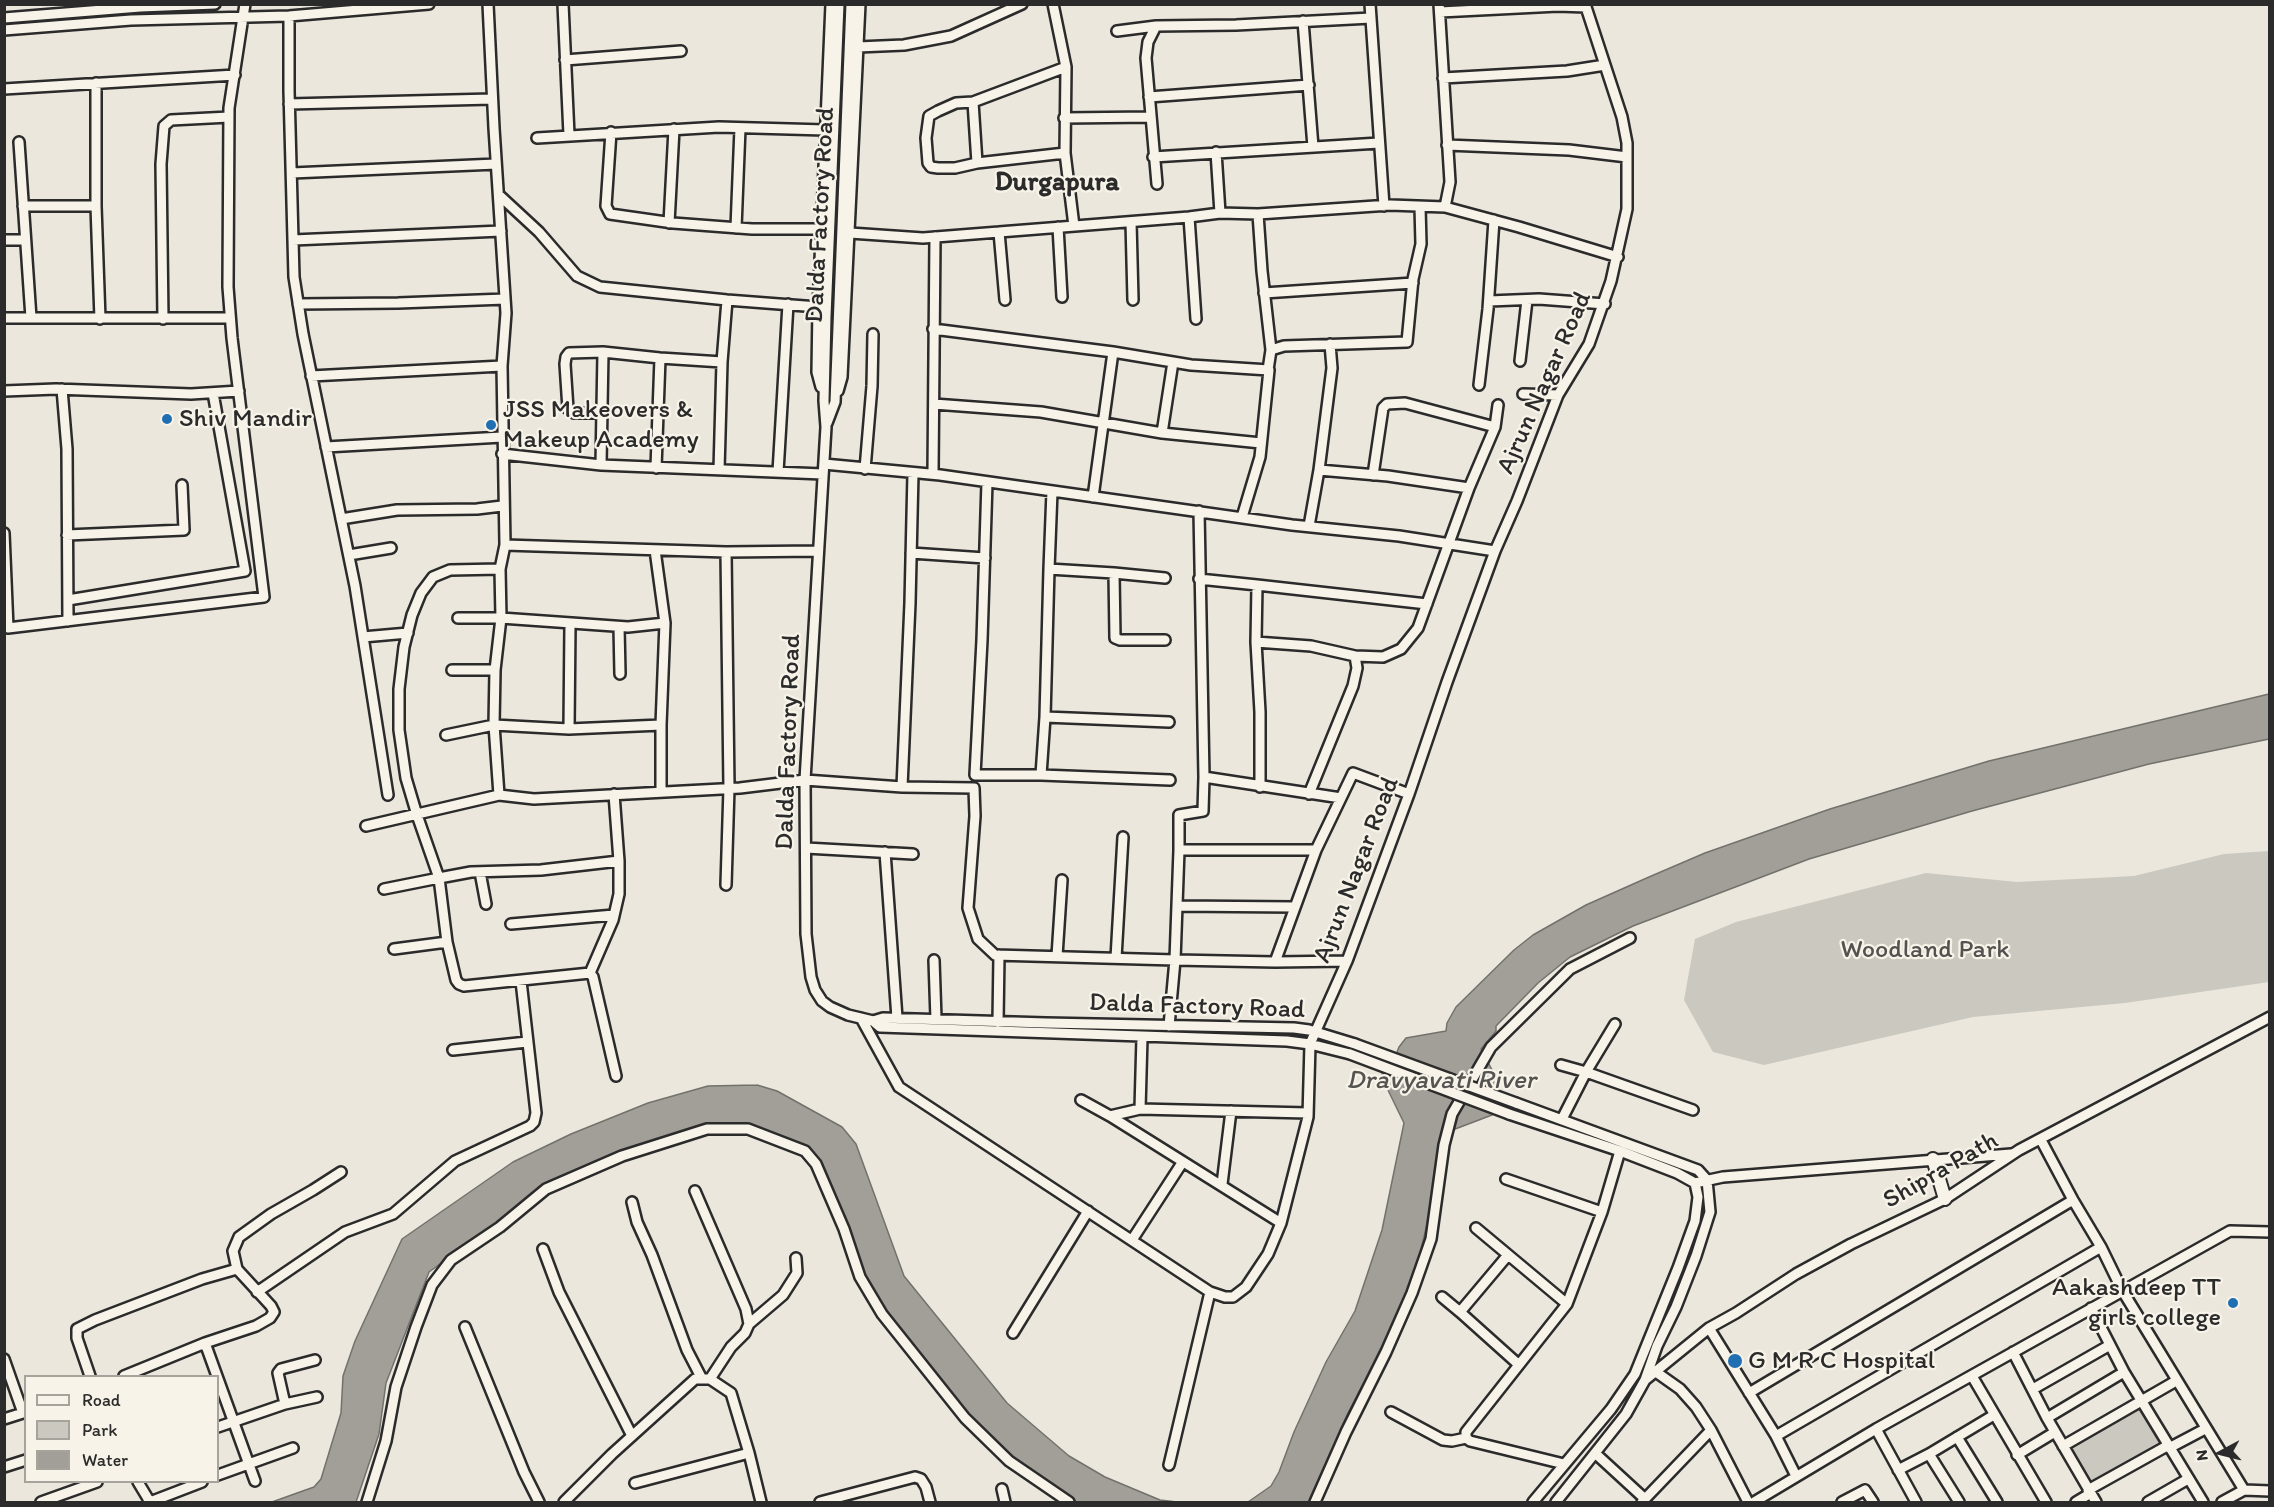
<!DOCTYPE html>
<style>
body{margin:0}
#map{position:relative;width:2274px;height:1507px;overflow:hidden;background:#ebe7dd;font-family:Itim,sans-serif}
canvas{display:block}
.frame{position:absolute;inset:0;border:6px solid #2b2b2b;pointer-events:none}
.legend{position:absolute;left:24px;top:1375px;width:195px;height:108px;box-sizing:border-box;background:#f7f3e8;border:2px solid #a5a39c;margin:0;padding:8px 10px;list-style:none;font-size:18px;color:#2b2b2b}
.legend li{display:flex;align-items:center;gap:12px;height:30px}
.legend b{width:30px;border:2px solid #a5a39c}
.north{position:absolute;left:2190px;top:1423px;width:60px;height:60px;-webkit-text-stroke:4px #f7f3e8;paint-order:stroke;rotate:263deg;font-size:16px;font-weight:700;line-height:24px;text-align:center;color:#2b2b2b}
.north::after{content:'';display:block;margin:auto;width:21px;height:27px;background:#2b2b2b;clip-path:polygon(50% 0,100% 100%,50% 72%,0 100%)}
</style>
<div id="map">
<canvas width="2274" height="1507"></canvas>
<div class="frame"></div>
<ul class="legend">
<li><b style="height:8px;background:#f7f3e8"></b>Road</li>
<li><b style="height:16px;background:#cbc8bf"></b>Park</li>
<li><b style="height:16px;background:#a29f98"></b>Water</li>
</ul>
<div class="north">N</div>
</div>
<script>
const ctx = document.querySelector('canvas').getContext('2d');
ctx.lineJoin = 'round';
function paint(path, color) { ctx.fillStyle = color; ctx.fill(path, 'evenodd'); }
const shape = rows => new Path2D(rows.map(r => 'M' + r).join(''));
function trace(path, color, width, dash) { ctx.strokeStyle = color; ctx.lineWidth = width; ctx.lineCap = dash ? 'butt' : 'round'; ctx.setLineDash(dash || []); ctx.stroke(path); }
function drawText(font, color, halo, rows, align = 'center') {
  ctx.font = font + ' Itim,sans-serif'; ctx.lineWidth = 4.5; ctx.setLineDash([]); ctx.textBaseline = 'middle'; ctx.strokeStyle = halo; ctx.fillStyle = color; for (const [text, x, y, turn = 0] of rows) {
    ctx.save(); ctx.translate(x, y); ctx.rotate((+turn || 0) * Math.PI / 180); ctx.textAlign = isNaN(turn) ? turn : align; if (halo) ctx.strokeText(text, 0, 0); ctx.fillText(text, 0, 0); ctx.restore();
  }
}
paint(shape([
 [2269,851,2269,982,2125,1003,1973,1017,1764,1065,1713,1052,1684,1000,1695,939,1736,922,1926,873,2017,882,2134,876,2224,854],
 [2140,1399,2169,1448,2092,1496,2061,1442]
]), '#cbc8bf');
const water = shape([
 [2269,694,2269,739,2149,764,1972,811,1809,859,1633,926,1570,957,1538,983,1496,1026,1496,1031,1481,1049,1500,1085,1492,1115,1442,1134,1432,1203,1418,1262,1401,1312,1348,1413,1310,1502,1248,1502,1271,1486,1279,1472,1294,1432,1326,1362,1355,1311,1382,1230,1404,1123,1386,1086,1382,1074,1389,1072,1399,1047,1406,1038,1446,1031,1447,1023,1456,1007,1514,950,1533,935,1586,905,1649,877,1705,853,1830,809,1989,761,2269,694],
 [757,1085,777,1091,842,1127,856,1144,904,1276,1007,1403,1069,1456,1105,1477,1160,1500,1177,1502,1072,1502,974,1430,869,1299,818,1165,758,1130,704,1130,681,1136,532,1197,429,1272,386,1383,379,1434,356,1502,272,1502,314,1487,321,1479,341,1413,343,1376,355,1341,402,1239,513,1162,571,1134,648,1103,708,1086,757,1085]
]);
paint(water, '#a29f98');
trace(water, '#72716c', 1.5);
const minor = shape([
 [488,4,494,128,506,313,502,366,505,545,500,569,501,618,495,670,494,725,499,795],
 [563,4,569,135],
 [839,4,826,316,824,401,826,427,805,780,806,934,811,977,815,990,822,1001,830,1007,848,1015,873,1021,880,1027,1287,1041,1310,1044,1350,1054],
 [1053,4,1066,67,1065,153,1074,226],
 [1370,4,1384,206],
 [1439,4,1450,182,1445,207],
 [1440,12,1558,6,1586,7],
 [289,16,289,91,294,277,303,334,355,586,388,795],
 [4,18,140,7,215,4],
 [1303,21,1313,147],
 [1156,26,1148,42,1146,58,1157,184],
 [4,30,131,20,289,16,429,4],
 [1117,31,1156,26,1236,25,1371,18],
 [858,47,904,45,951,36,1022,4],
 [565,60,681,51],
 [1443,78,1567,71,1605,65],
 [96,83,96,206,100,319],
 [4,89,235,75],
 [1149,97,1309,85],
 [973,102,977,163],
 [289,104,492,99],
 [1064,118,1151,117],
 [611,132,606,206,610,214,673,223,752,229,821,229],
 [537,138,719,127,825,130],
 [19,142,31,318],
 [1447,145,1569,150,1627,157],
 [1216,152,1220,213],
 [1065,153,977,163,955,168,938,168,931,167,928,163,926,138,929,116,938,111,956,103,973,102,1066,67],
 [1153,157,1379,143],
 [292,173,496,164],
 [499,195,539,232,577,276,600,287,727,300,818,307],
 [23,206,96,206],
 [1258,214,1262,271,1271,350],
 [1189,217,1196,319],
 [1131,222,1133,300],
 [669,223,674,129],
 [1058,227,1062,297],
 [736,228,740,128],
 [999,232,1005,300],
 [850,233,923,238,1189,217,1220,213,1258,214,1390,205,1445,207,1519,227,1618,257],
 [4,240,25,240],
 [293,240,501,231],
 [1264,293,1413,283],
 [1489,301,1539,299,1605,304],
 [298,304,398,303,505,299],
 [4,318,230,318],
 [163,319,161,164,164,126,171,120,229,117],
 [933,329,1113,352,1093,497],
 [1113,352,1191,365,1269,370,1260,457,1242,517],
 [1520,361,1527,300],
 [1268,370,1271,350,1284,346,1407,342,1413,279,1421,244,1420,207],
 [311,376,502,366],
 [1479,385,1488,309,1494,220],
 [821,387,817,372,818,307,831,4],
 [62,389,67,449,68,621],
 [4,391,56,389,191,394,239,391],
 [838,391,842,377,860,4],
 [1523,394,1558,395],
 [934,404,1041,412,1162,433,1173,362],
 [602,413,574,413,568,409,565,364,566,357,569,353,603,352,660,358,722,362],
 [827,423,835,402,851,4],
 [1162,433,1261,443],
 [326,447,502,437],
 [502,454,601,465,823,474],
 [824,464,940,475,1292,525,1399,536,1495,551],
 [601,465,603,352],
 [656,468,660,358],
 [865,469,872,386,873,334],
 [719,470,722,362,727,300],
 [1319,470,1332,368,1330,344],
 [778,472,788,304],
 [933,474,935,237],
 [1373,475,1383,408,1387,404,1405,403,1495,427],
 [987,482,982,640,975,775,1041,775,1045,717],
 [1052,491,1049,569,1114,573,1115,638,1120,640,1165,640],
 [1199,511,1204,777],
 [341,519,397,510,477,509,502,506],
 [1309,526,1319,470,1388,476,1469,488],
 [4,533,8,628,264,597,232,338,228,287,229,108,245,4],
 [67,535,184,530,182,485],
 [505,545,726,552,817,551],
 [655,550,665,623],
 [726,552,729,788,726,885],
 [911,553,985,558],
 [349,555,391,548],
 [1049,569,1045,717,1169,722],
 [1114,573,1165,578],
 [1199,579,1257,585,1256,642],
 [1257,585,1427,604],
 [68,600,245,571,213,393],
 [458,618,501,618,628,627,665,623,661,725],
 [619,627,620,674],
 [363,637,408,633],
 [1355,656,1383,657,1401,649,1418,628,1469,488,1495,427,1498,405],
 [452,670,495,670],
 [569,729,570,624],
 [446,735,494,725,569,729,661,725,661,792],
 [1041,775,1170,780],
 [902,787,910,603,913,473],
 [1260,787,1260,712,1256,642,1311,646,1355,656,1357,668,1353,686,1309,794],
 [1341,798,1353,773,1409,794],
 [366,826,499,795,534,799,740,788,805,780,902,787,974,788,975,816,968,908,978,939,995,955,1175,960,1275,962,1316,850,1179,850,1175,960,1169,1026],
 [806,848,913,854],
 [1179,850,1179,815,1203,811,1204,777,1341,798,1316,850],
 [885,852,897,1018],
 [480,872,486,904],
 [384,889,439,878,417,815,406,778,399,730,399,689,404,647,412,615,421,593,433,577,450,570,500,569],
 [1177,906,1294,907],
 [511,924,614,915],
 [447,942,456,980,459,984,464,986,590,973,613,920,619,894,619,861],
 [394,949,447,942,439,878,471,872,541,870,619,861,614,794],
 [1057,956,1062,880],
 [1116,958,1123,837],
 [934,960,936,1019],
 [1275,962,1347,961],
 [590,973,593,977,616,1076],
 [861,1018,899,1087,1210,1292,1225,1297,1233,1297,1246,1287,1268,1254,1281,1223,1308,1117,1310,1044,1347,961,1409,794,1447,682,1495,551,1517,501,1558,395,1589,344,1611,281,1627,209,1627,143,1622,117,1585,4],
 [873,1021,883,1018,1046,1023,1294,1028,1309,1030,1355,1044],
 [998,1022,999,955],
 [453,1050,527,1042],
 [1561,1065,1586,1072,1693,1110],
 [1081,1100,1110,1116],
 [1516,1103,1698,1170,1707,1180],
 [1140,1109,1142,1037],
 [1509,1114,1620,1151,1677,1173,1695,1183,1723,1177,2011,1154],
 [1562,1119,1586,1072,1615,1024],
 [1506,1179,1602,1212],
 [1222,1184,1231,1111],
 [695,1191,746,1309,749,1324,745,1333,731,1347,710,1379],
 [632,1202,637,1222,652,1255,687,1350,702,1379],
 [1281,1223,1110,1116,1140,1109,1308,1113],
 [1476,1228,1567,1304],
 [1132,1240,1182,1163],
 [2101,1247,2122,1290,2244,1490],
 [543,1249,559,1292,632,1436],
 [1508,1255,1460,1312,1518,1364],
 [257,1292,345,1232,393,1214,455,1161,530,1126,534,1122,536,1113,521,981],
 [1442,1297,1460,1312],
 [2091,1308,2124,1372,2203,1502],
 [749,1324,783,1295,797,1273,796,1258],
 [465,1327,524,1472,539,1502],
 [1709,1328,1776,1436,1796,1476],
 [1013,1333,1088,1211],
 [205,1343,255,1481],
 [2013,1352,2047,1418,2096,1502],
 [4,1359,23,1413],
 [1656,1372,1680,1389,1696,1407,1711,1430,1748,1502],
 [90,1376,77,1338,77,1329,95,1320,202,1279,237,1269],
 [124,1376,205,1343,256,1326,270,1318,274,1312,271,1306,237,1269,233,1251,239,1237,271,1214,313,1190,341,1172],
 [1972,1376,2046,1502],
 [1645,1380,1657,1346,1676,1307,1696,1256,1710,1212,1707,1180],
 [2033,1389,2110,1345],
 [1749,1393,2073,1200],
 [285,1404,317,1397],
 [1391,1412,1443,1440,1452,1441,1466,1438],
 [2047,1418,2124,1372],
 [4,1419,26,1412],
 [218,1427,285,1404,278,1373,281,1369,315,1360],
 [1876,1429,1916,1502],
 [1776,1436,2101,1247,2073,1200,2041,1140],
 [1957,1437,1997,1502],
 [2063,1446,2176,1381],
 [2169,1448,2205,1429],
 [749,1453,761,1502],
 [1596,1454,1645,1499],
 [1929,1454,1959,1502],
 [2017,1455,2055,1432],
 [1564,1464,1470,1441,1466,1438,1466,1432,1567,1304,1602,1212,1620,1151],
 [1169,1465,1210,1292],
 [4,1467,26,1460],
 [1898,1470,1929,1454,1994,1415],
 [218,1475,293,1448],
 [138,1482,150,1502,148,1502],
 [1002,1489,1005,1502],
 [2088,1490,2167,1446],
 [41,1502,97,1482],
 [150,1502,202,1482],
 [367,1502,386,1441,396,1387,416,1327,432,1285,451,1260,500,1227,546,1189,622,1156,707,1129,748,1129,805,1151,816,1164,844,1229,860,1277,882,1314,965,1418,1009,1461,1069,1502],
 [564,1502,612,1454,695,1379,710,1379,731,1393,749,1453,635,1483],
 [820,1502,915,1477,921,1479,926,1487,930,1502],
 [1315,1502,1346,1432,1386,1352,1412,1293,1431,1239,1444,1145,1452,1114,1491,1047,1570,969,1630,938],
 [1533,1502,1611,1409,1635,1374,1678,1268,1695,1221,1698,1197,1695,1183],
 [1556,1502,1626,1414,1645,1380,1709,1328,1736,1313,1796,1274,1851,1244,1945,1199,2019,1150,2270,1017],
 [1642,1502,1711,1430],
 [1754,1502,1876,1429,2230,1231,2270,1232],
 [1842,1502,1865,1490,1873,1502],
 [2076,1502,2091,1493],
 [2148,1502,2188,1479],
 [2222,1502,2244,1490,2270,1491]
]);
const major = shape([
 [1933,1159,1945,1199]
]);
trace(minor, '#2b2b2b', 14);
trace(major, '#2b2b2b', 16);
trace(minor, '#f7f3e8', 9);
trace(major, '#f7f3e8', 12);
const minorBridge = shape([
 [1355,1044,1516,1103],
 [1350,1054,1509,1114]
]);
trace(minorBridge, '#2b2b2b', 14, []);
trace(minorBridge, '#f7f3e8', 9);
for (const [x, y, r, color] of [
 [167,419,6,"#1f6fb2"],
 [491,425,6,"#1f6fb2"],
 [2233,1303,6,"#1f6fb2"],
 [1735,1361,8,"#1f6fb2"]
]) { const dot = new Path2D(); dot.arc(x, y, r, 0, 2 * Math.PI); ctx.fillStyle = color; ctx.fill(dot); trace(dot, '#f7f3e8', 2); }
drawText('26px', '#2b2b2b', '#f7f3e8', [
 ["Dalda Factory Road",821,215,-87],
 ["Ajrun Nagar Road",1545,383,-66],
 ["Dalda Factory Road",789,742,-88],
 ["Ajrun Nagar Road",1357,870,-69],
 ["Dalda Factory Road",1197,1007,2],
 ["Shipra Path",1941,1171,-30]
]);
drawText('26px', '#2b2b2b', '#f7f3e8', [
 ["JSS Makeovers &",503,410],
 ["Makeup Academy",503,440],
 ["Shiv Mandir",179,419],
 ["Aakashdeep TT",2221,1288,"right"],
 ["girls college",2221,1318,"right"],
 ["G M R C Hospital",1748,1361]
], 'left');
drawText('26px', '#535250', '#f7f3e8', [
 ["Woodland Park",1925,950]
]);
drawText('bold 27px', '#2b2b2b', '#f7f3e8', [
 ["Durgapura",1057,183]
]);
drawText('italic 27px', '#555451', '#f7f3e8', [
 ["Dravyavati River",1441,1081]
]);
</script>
